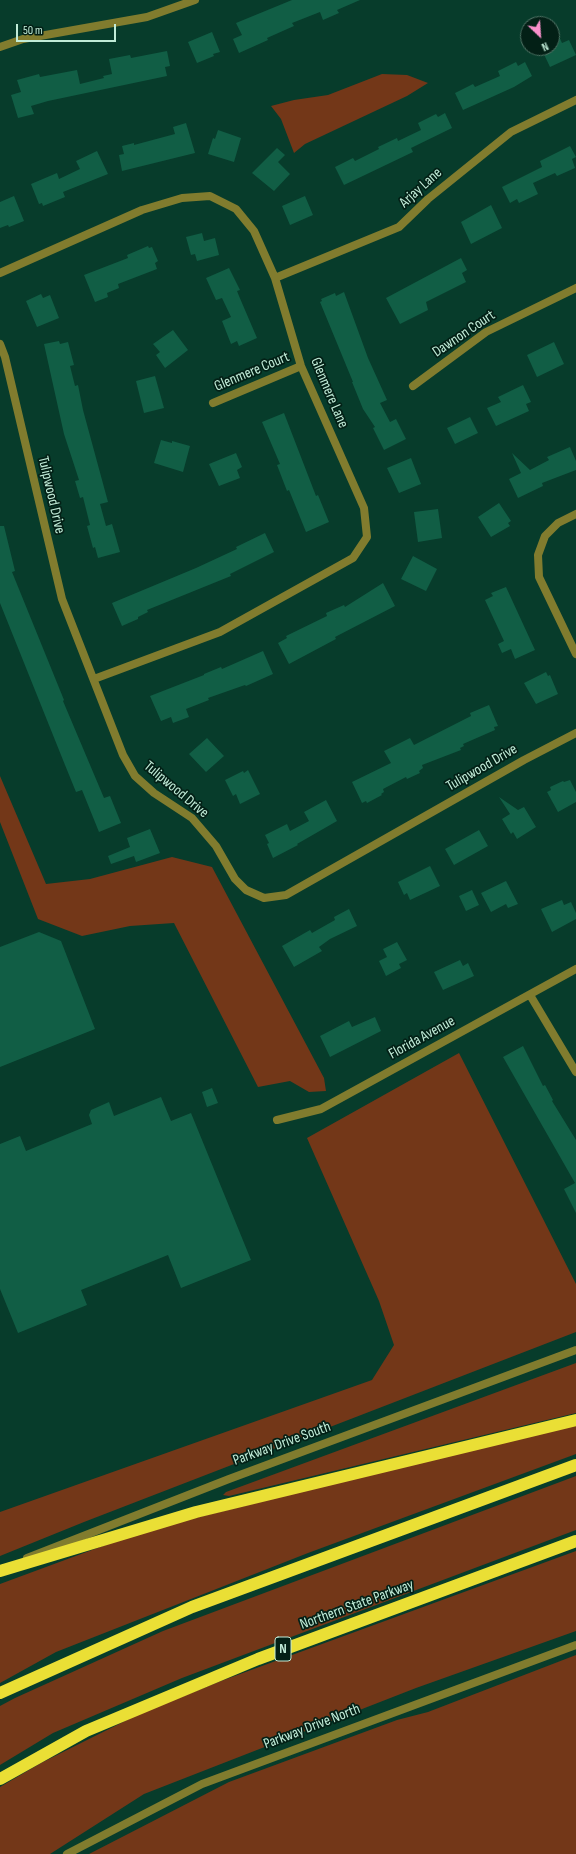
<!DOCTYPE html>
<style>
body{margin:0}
#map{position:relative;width:576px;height:1854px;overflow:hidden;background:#073c2b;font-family:"Sofia Sans Condensed",sans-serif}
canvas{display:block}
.north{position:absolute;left:520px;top:16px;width:40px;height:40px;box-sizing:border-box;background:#032016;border:1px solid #4f7264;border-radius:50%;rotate:155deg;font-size:11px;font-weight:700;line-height:16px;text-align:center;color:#c1ecd8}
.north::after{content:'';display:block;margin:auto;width:14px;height:18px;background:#f890cb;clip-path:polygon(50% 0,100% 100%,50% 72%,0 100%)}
.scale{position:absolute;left:16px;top:24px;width:100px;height:18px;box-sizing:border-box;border:2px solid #c1ecd8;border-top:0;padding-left:5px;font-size:12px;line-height:14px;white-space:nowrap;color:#c1ecd8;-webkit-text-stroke:3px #032016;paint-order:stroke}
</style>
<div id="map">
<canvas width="576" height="1854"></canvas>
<div class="north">N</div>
<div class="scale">50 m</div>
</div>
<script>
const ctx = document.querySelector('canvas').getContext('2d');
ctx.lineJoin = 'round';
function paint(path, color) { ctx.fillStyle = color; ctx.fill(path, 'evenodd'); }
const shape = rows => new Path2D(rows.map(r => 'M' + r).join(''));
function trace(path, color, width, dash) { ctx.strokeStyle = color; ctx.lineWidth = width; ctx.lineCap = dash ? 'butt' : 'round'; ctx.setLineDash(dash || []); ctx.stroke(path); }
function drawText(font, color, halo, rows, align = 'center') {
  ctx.font = font + ' "Sofia Sans Condensed",sans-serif'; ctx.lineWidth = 3.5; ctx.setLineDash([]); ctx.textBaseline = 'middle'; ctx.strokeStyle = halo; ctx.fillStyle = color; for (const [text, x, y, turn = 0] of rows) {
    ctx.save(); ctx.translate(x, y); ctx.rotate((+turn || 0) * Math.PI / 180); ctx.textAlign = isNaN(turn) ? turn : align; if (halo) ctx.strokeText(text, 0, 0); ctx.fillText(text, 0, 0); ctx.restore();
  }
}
paint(shape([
 [382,74,407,75,428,83,407,96,305,144,294,153,281,119,271,106,294,100,328,95],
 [0,776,46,884,90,879,172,857,212,867,324,1078,326,1091,309,1092,290,1081,258,1087,174,923,130,926,82,936,38,919,0,822],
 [459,1053,576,1284,576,1332,84,1522,0,1556,0,1512,372,1380,394,1345,379,1301,307,1138],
 [576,1363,576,1413,229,1496,223,1495,226,1492],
 [576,1424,576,1454,308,1553,56,1652,0,1683,0,1584,146,1530],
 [576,1476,576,1530,182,1678,53,1733,0,1765,0,1706,15,1698,163,1631],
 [576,1551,576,1631,416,1688,144,1794,50,1854,0,1854,0,1787,41,1763,139,1714,221,1681],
 [576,1655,576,1854,89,1854,229,1782,397,1720,428,1712]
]), '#733718');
paint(shape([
 [292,0,360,0,337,10,339,13,323,20,320,12,292,23,294,26,267,38,268,40,239,53,233,39,242,35,236,23],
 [552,22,562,43,569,40,576,55,550,67,541,48,552,48],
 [212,32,220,52,213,54,214,56,197,63,188,42],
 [167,51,170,66,165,67,167,76,48,101,31,106,34,114,18,118,11,95,21,92,17,80,39,74,40,77,77,70,80,84,104,78,103,76,112,74,109,59,130,55,131,58],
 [516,62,518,66,525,62,532,76,514,87,463,110,455,93,473,84,475,87,500,76,498,71],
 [445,113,452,128,411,148,413,152,344,185,335,167,353,158,355,161,379,149,378,147,397,138,398,141,421,130,418,123,436,114,438,117],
 [186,123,195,153,122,171,119,155,124,154,122,146,134,143,134,145,175,134,173,127],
 [218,130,241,138,234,162,208,154,213,138,215,139],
 [570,146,576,157,572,159,575,168,557,176,555,173,533,183,538,194,519,203,517,199,510,203,502,187,542,167,540,161],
 [277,148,285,155,278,162,290,174,274,191,252,173],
 [97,151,108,174,63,192,65,197,43,206,42,203,39,204,31,184,57,173,59,179,80,169,76,161],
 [14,196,24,221,9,227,8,225,0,228,0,202],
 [305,196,313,215,290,225,282,206],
 [491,205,502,228,471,244,461,222],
 [202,233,204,241,215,238,219,255,197,261,195,254,191,255,186,237],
 [148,246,149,248,152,247,158,261,155,263,157,269,118,284,119,288,107,293,108,297,95,302,84,275,128,258,127,255],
 [461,258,467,270,462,273,466,282,426,302,428,310,400,324,386,298],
 [229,268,240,290,237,291,239,296,257,338,239,346,237,341,231,344,222,321,231,317,222,298,216,300,206,278],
 [344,292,368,358,387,400,380,403,390,422,396,419,406,439,384,450,373,428,375,427,363,409,352,382,353,382,320,302,322,301,321,299,335,293,336,296],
 [41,294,43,298,50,295,59,318,37,327,26,301],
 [173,330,188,350,165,368,156,355,160,352,153,344],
 [59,341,60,344,68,342,74,365,70,366,75,386,78,385,83,410,108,502,100,504,106,526,112,524,120,552,98,558,95,547,93,548,87,526,90,525,83,497,80,498,75,481,79,480,64,434,44,344],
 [554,342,564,364,537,377,527,355],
 [155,376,164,408,144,413,136,381],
 [523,385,531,402,526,404,529,411,496,426,487,408,501,402,498,397],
 [284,413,316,496,318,495,329,522,306,532,289,490,287,491,277,465,280,464,262,422],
 [470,417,478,433,455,444,447,428],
 [161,440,172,443,172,441,190,446,183,472,154,463],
 [570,447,576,461,576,470,542,483,543,486,518,498,509,479,521,473,512,453,530,470,549,460,547,457],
 [236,453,242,467,237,470,240,478,219,486,209,464],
 [411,458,421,484,399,493,387,468],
 [499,503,511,521,508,523,510,526,491,537,478,517],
 [438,509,442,538,418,542,414,512],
 [0,526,4,526,15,571,12,572,64,700,63,701,104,798,110,796,121,823,99,832,82,790,76,792,65,765,0,603],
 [265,533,274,552,230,574,231,576,147,610,148,612,138,617,138,619,122,626,112,603,196,568,237,549,236,547],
 [413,556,437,569,426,591,401,579],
 [383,583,395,606,335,637,336,639,289,664,278,643,287,638,286,636,327,616,326,613,344,605,345,607],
 [506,587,535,650,515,659,511,649,502,653,498,644,504,641,485,600,493,596,491,593],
 [263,651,273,674,246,686,245,685,208,698,209,700,186,709,189,717,173,723,171,717,161,721,150,696,204,675,204,674,221,667,222,669],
 [546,672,548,676,550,675,558,694,536,704,524,683],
 [489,705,498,726,494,727,495,730,463,744,464,746,460,748,461,750,422,765,423,768,419,771,420,773,407,779,406,777,383,789,384,792,381,794,382,795,367,803,366,801,362,803,352,782,391,763,384,751,410,738,414,745,471,716,470,713],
 [207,738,224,756,206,772,189,754],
 [248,770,260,794,240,804,236,794,233,796,225,780,243,771,244,773],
 [570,780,576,792,576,802,558,812,547,792,551,790,550,787,563,781,564,782],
 [499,797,518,810,524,807,536,827,517,839,513,832,511,834,502,819,510,814],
 [326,800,337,821,297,844,298,845,273,858,267,844,269,843,265,835,287,824,290,831,309,821,304,812],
 [150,829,160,853,136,862,134,856,111,864,108,856,130,847,127,838],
 [479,830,488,846,454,865,445,849],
 [430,866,440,886,410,900,407,893,404,895,398,882],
 [506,881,518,904,508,908,506,904,491,912,481,893],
 [472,890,479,905,466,911,459,896],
 [562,900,564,905,571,902,576,913,576,919,552,932,541,909],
 [349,909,357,926,330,939,319,947,322,951,294,967,282,946,310,930,312,933,335,920,334,917],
 [39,932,61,941,95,1029,0,1067,0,947],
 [397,942,407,960,399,964,401,968,386,976,379,961,387,957,383,949],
 [460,960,463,966,468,963,474,976,443,990,434,972],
 [375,1017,381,1031,330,1057,320,1036,349,1021,352,1027],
 [523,1046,543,1086,545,1085,553,1100,552,1101,576,1140,576,1213,564,1189,575,1183,503,1057],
 [212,1088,218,1103,207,1107,202,1092],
 [161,1097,171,1121,191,1113,251,1260,181,1288,168,1255,81,1290,87,1305,18,1333,0,1289,0,1144,20,1136,26,1151,92,1124,89,1115,91,1110,109,1102,114,1116]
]), '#115e45');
trace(shape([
 [0,47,23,39,147,17,195,0],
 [0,273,142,210,182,198,210,196,236,209,254,231,275,278,301,366,364,508,367,537,353,558,220,632,94,679],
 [275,278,399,227,428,199,511,132,576,100],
 [0,344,5,357,62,599,123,755,135,776,154,793,192,818,216,846,235,879,246,890,264,898,286,895,524,760,576,733],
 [413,386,486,332,576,288],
 [213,403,301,366],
 [576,514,558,523,545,536,538,555,539,577,576,654],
 [530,995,576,1072],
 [277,1120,321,1109,576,969],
 [27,1558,229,1479,576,1350],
 [67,1854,202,1784,576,1645]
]), '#817c2e', 8);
trace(shape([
 [0,1571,196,1512,576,1420],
 [0,1693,192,1607,576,1465],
 [0,1779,86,1731,258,1659,576,1541]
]), '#eadf35', 12);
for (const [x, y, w] of [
 [283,1649,16]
]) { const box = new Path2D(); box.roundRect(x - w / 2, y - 12, w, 24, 3); ctx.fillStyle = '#032016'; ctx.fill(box); trace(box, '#c1ecd8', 1); }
drawText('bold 14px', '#c1ecd8', null, [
 ["N",283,1649]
]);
drawText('15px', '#c1ecd8', '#032016', [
 ["Arjay Lane",421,188,-42],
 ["Dawnon Court",464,334,-34],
 ["Glenmere Court",252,372,-23],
 ["Glenmere Lane",329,393,67],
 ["Tulipwood Drive",51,495,77],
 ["Tulipwood Drive",482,768,-30],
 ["Tulipwood Drive",176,790,40],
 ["Florida Avenue",422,1038,-29],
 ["Parkway Drive South",282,1444,-20],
 ["Northern State Parkway",357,1605,-20],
 ["Parkway Drive North",312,1727,-21]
]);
</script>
